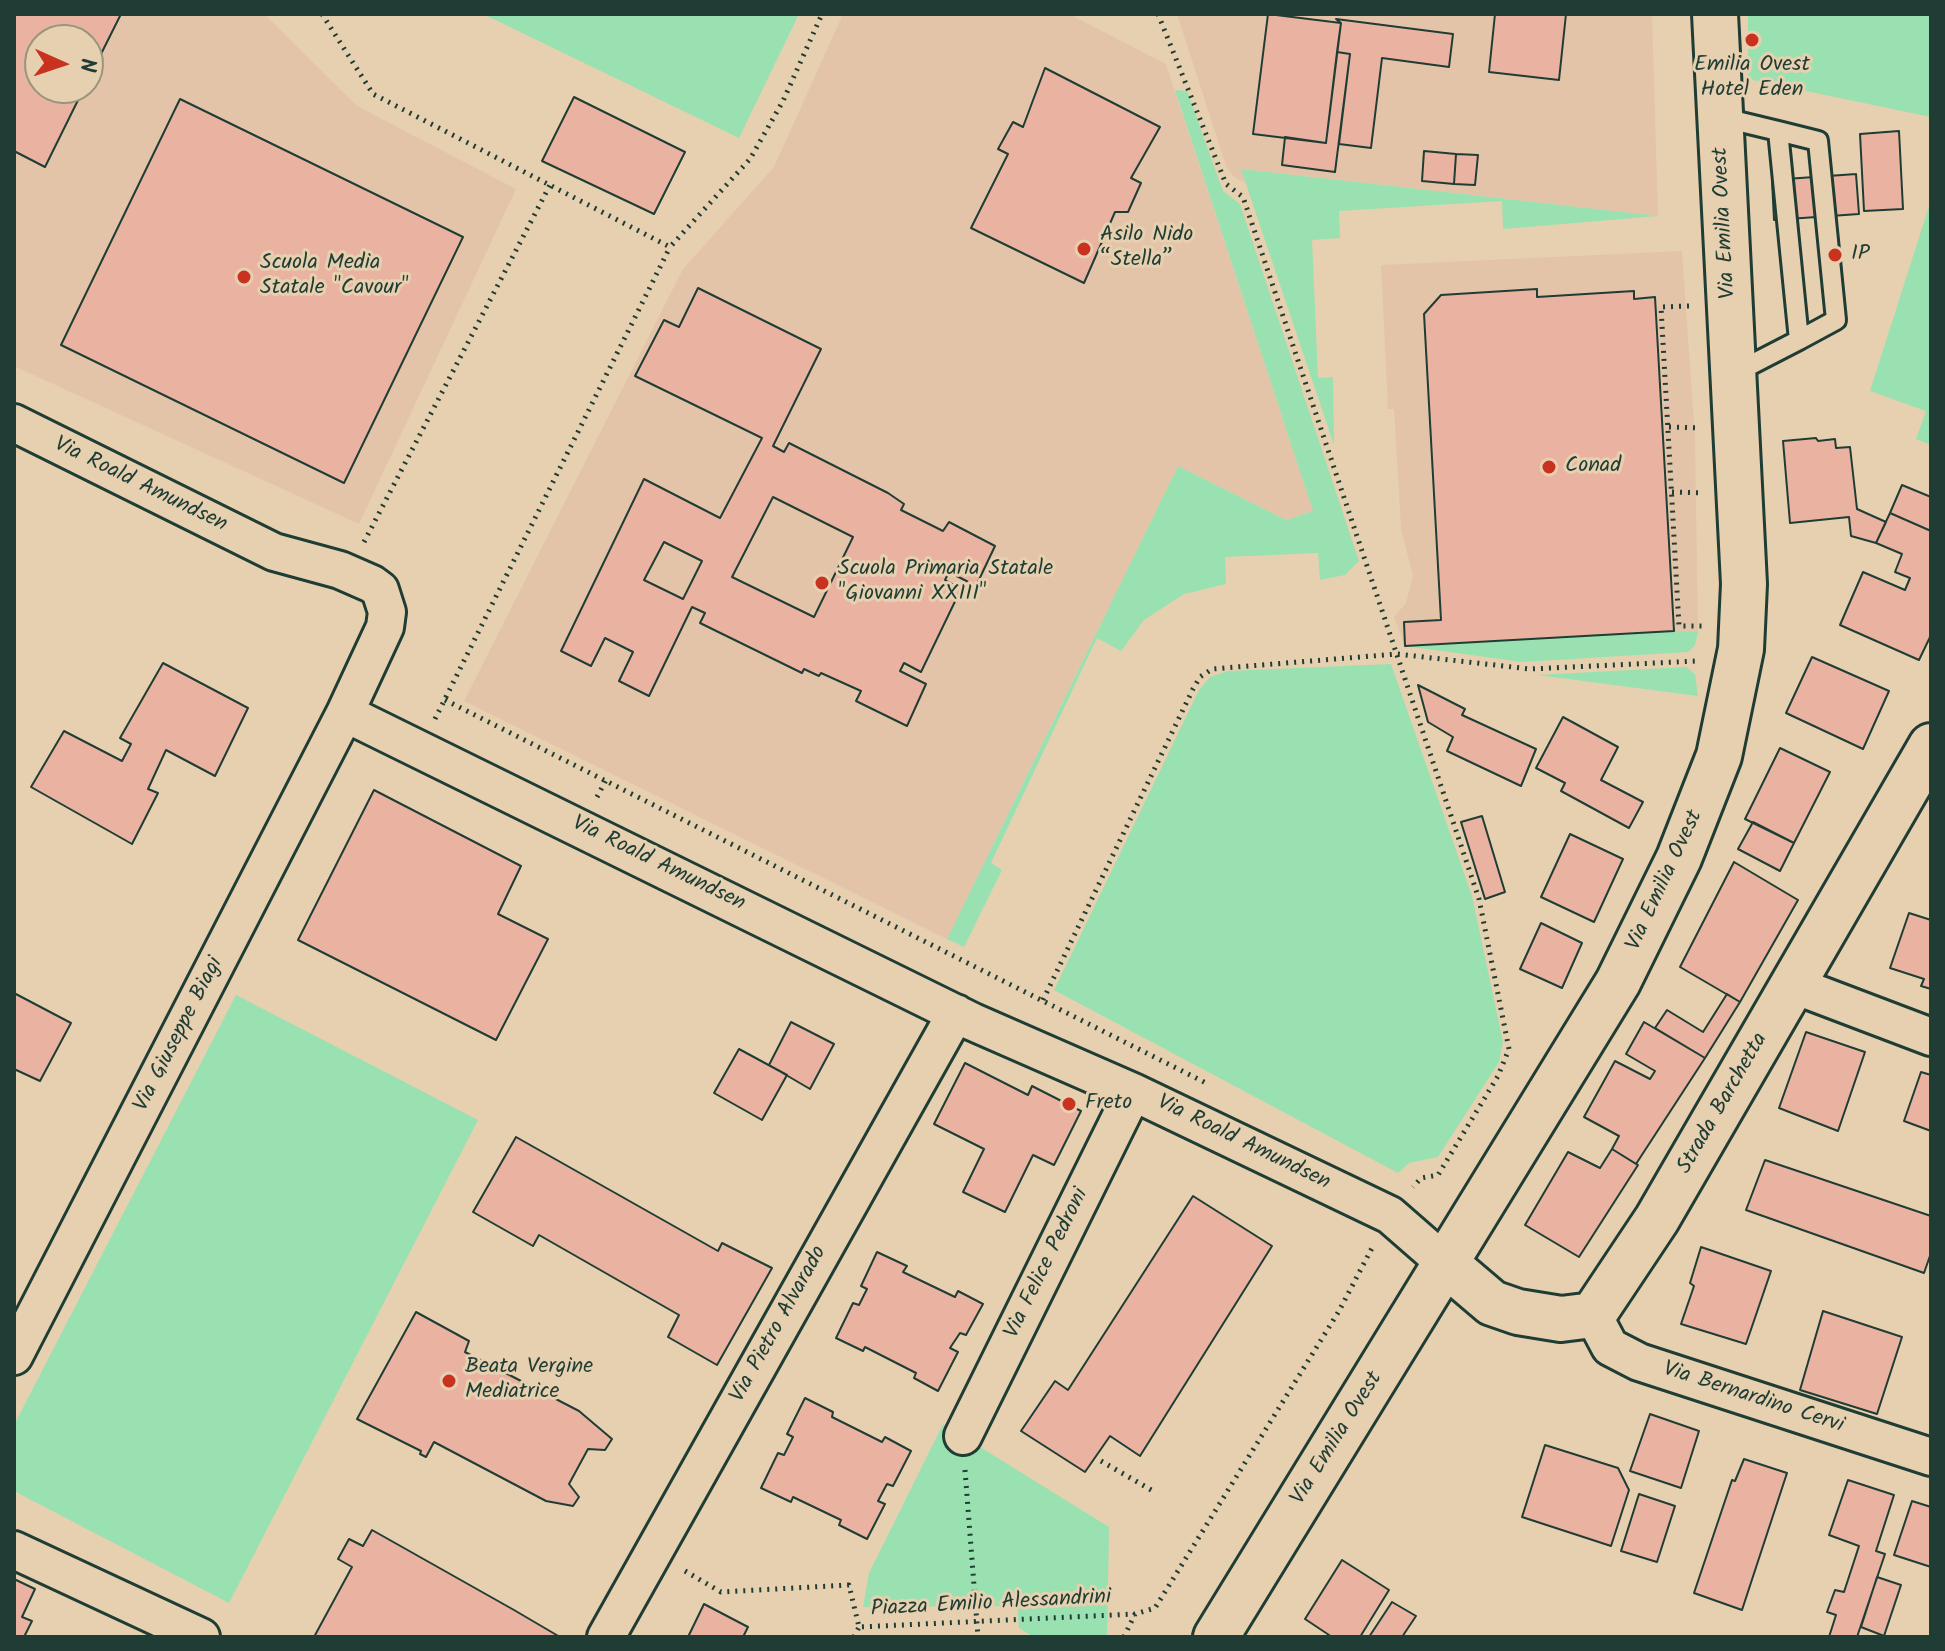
<!DOCTYPE html>
<meta charset="utf-8">
<style>
body{margin:0}
#map{position:relative;width:1945px;height:1651px;overflow:hidden;background:#e7d0b0;font-family:Kalam,sans-serif}
canvas{display:block}
.frame{position:absolute;inset:0;border:16px solid #1f3d34;pointer-events:none}
.north{position:absolute;left:24px;top:24px;width:80px;height:80px;box-sizing:border-box;background:#e7d0b0;border:2px solid #97957e;border-radius:50%;rotate:93deg;font-size:22px;font-weight:700;line-height:32px;text-align:center;color:#1f3d34}
.north::after{content:'';display:block;margin:auto;width:28px;height:36px;background:#c8321e;clip-path:polygon(50% 0,100% 100%,50% 72%,0 100%)}
</style>
<div id="map">
<canvas width="1945" height="1651"></canvas>
<div class="frame"></div>
<div class="north">N</div>
</div>
<script>
const ctx = document.querySelector('canvas').getContext('2d');
ctx.lineJoin = 'round';
function paint(path, color) { ctx.fillStyle = color; ctx.fill(path, 'evenodd'); }
const shape = rows => new Path2D(rows.map(r => 'M' + r).join(''));
function trace(path, color, width, dash) { ctx.strokeStyle = color; ctx.lineWidth = width; ctx.lineCap = dash ? 'butt' : 'round'; ctx.setLineDash(dash || []); ctx.stroke(path); }
function drawText(font, color, halo, rows, align = 'center') {
  ctx.font = font + ' Kalam,sans-serif'; ctx.lineWidth = 6; ctx.setLineDash([]); ctx.textBaseline = 'middle'; ctx.strokeStyle = halo; ctx.fillStyle = color; for (const [text, x, y, turn = 0] of rows) {
    ctx.save(); ctx.translate(x, y); ctx.rotate((+turn || 0) * Math.PI / 180); ctx.textAlign = isNaN(turn) ? turn : align; if (halo) ctx.strokeText(text, 0, 0); ctx.fillText(text, 0, 0); ctx.restore();
  }
}
paint(shape([
 [14,14,264,14,357,106,516,189,359,524,14,366],
 [40,40,88,40,88,88,40,88],
 [843,14,1069,14,1166,64,1313,511,1286,520,1178,466,947,939,464,701,683,269,774,167],
 [1177,14,1652,14,1658,216,1242,169,1245,183,1234,177,1226,166],
 [1682,251,1695,438,1698,632,1405,646,1394,617,1406,603,1413,576,1401,529,1394,409,1388,409,1381,265]
]), '#e4c4a9');
paint(shape([
 [483,14,799,14,739,138],
 [1748,14,1931,14,1931,117,1748,79],
 [1175,90,1187,91,1223,191,1240,204,1359,561,1345,575,1320,580,1318,553,1225,557,1226,584,1184,594,1144,620,1121,651,1097,638,991,863,1002,870,964,947,947,939,1178,466,1286,520,1313,511],
 [1241,169,1658,216,1503,229,1502,201,1339,211,1340,238,1312,240,1318,378,1333,377,1334,445],
 [1931,200,1931,445,1916,439,1926,411,1870,391],
 [1674,631,1698,632,1695,645,1688,652,1522,662,1405,646],
 [1391,664,1472,896,1503,1042,1499,1062,1438,1157,1409,1163,1398,1173,1054,990,1199,690,1210,677,1228,671],
 [1686,667,1695,674,1698,696,1537,675],
 [236,995,478,1120,229,1603,14,1491,14,1425],
 [943,1424,1109,1527,1107,1637,1033,1637,1019,1628,1017,1606,863,1607,869,1573]
]), '#99e1b0');
const building = shape([
 [14,14,121,14,88,80,88,40,40,40,40,88,84,88,45,167,14,151,14,14],
 [1268,14,1341,23,1326,143,1253,134,1268,14],
 [1495,14,1566,14,1559,80,1489,72,1495,14],
 [1336,19,1453,34,1449,67,1382,58,1371,148,1339,144,1350,54,1337,52,1341,23,1336,19],
 [1337,52,1350,54,1335,172,1282,165,1285,137,1326,143,1337,52],
 [1045,68,1160,127,1131,178,1141,183,1128,212,1115,212,1084,283,971,228,1008,154,998,149,1013,122,1023,127,1045,68],
 [574,97,685,152,654,214,542,161,574,97],
 [180,99,463,237,344,483,61,345,180,99],
 [1899,131,1903,209,1864,211,1860,134,1899,131],
 [1424,151,1456,154,1454,184,1422,181,1424,151],
 [1456,154,1478,155,1475,185,1454,184,1456,154],
 [1856,174,1859,214,1774,220,1772,180,1856,174],
 [698,288,821,349,773,446,784,452,789,443,888,493,904,504,901,510,943,531,949,522,995,546,976,586,949,572,945,580,961,589,921,672,904,663,900,671,926,684,907,726,856,701,861,691,821,673,819,676,804,669,802,673,700,623,705,613,692,607,649,696,619,681,633,652,605,638,591,666,561,651,644,479,720,518,762,438,635,376,664,320,679,327,698,288],
 [773,497,853,537,814,617,732,577,773,497],
 [664,542,702,561,683,599,644,580,664,542],
 [1537,289,1537,297,1634,291,1634,299,1655,297,1674,631,1405,646,1404,622,1441,620,1424,314,1441,295,1537,289],
 [1816,438,1818,441,1835,439,1836,448,1850,447,1857,509,1886,522,1876,543,1851,536,1849,517,1790,523,1783,441,1816,438],
 [1902,485,1931,497,1931,531,1890,513,1902,485],
 [1890,513,1931,531,1931,635,1919,660,1840,625,1863,572,1905,590,1910,578,1895,572,1902,554,1876,543,1890,513],
 [1812,657,1889,691,1863,749,1786,713,1812,657],
 [163,663,248,708,215,776,166,750,148,789,158,793,132,844,31,787,64,731,122,761,131,744,120,738,163,663],
 [1418,685,1465,709,1462,715,1536,749,1521,786,1447,751,1453,737,1428,722,1418,685],
 [1563,717,1618,747,1601,780,1643,802,1629,828,1561,791,1565,783,1536,768,1563,717],
 [1780,748,1830,772,1794,843,1745,819,1780,748],
 [374,790,521,866,498,914,548,939,496,1040,298,940,374,790],
 [1482,816,1505,892,1485,899,1461,822,1482,816],
 [1753,822,1794,843,1780,871,1738,849,1753,822],
 [1570,834,1623,859,1594,922,1541,897,1570,834],
 [1734,862,1798,900,1740,1002,1680,967,1734,862],
 [1909,913,1931,920,1931,989,1921,986,1924,979,1890,968,1909,913],
 [1541,923,1582,943,1562,988,1520,969,1541,923],
 [14,993,71,1023,40,1081,14,1069,14,993],
 [1727,994,1740,1002,1705,1058,1655,1028,1667,1010,1703,1032,1727,994],
 [791,1022,834,1044,810,1089,769,1065,791,1022],
 [1644,1022,1705,1058,1636,1164,1612,1149,1619,1136,1584,1117,1615,1061,1650,1079,1655,1071,1626,1054,1644,1022],
 [1806,1032,1865,1052,1838,1131,1779,1108,1806,1032],
 [739,1049,787,1075,762,1120,714,1093,739,1049],
 [965,1063,1028,1095,1032,1086,1081,1111,1054,1165,1033,1155,1005,1212,963,1192,984,1149,934,1124,965,1063],
 [1921,1072,1931,1075,1931,1131,1904,1121,1921,1072],
 [516,1137,718,1251,722,1243,772,1268,717,1365,668,1337,679,1315,539,1235,533,1246,473,1212,516,1137],
 [1612,1149,1638,1165,1579,1257,1525,1225,1568,1152,1600,1168,1612,1149],
 [1765,1160,1931,1216,1931,1253,1924,1273,1746,1210,1765,1160],
 [1193,1196,1272,1246,1140,1456,1110,1436,1085,1472,1021,1431,1055,1381,1068,1390,1193,1196],
 [1701,1247,1771,1271,1746,1344,1681,1324,1694,1286,1690,1283,1701,1247],
 [877,1252,907,1266,903,1272,955,1297,958,1291,983,1304,966,1335,960,1333,950,1348,958,1352,938,1391,914,1378,916,1373,865,1347,863,1351,836,1338,853,1303,859,1305,867,1289,861,1286,877,1252],
 [1823,1311,1902,1337,1877,1414,1800,1390,1823,1311],
 [416,1312,469,1341,465,1352,579,1411,612,1439,605,1450,588,1449,569,1484,579,1497,573,1506,546,1501,434,1442,426,1457,420,1454,421,1451,357,1419,416,1312],
 [805,1398,833,1412,832,1417,882,1442,885,1437,911,1451,893,1486,887,1484,878,1501,885,1504,867,1539,839,1525,841,1520,793,1497,791,1502,761,1488,778,1453,784,1455,793,1437,787,1434,805,1398],
 [1650,1414,1699,1431,1681,1488,1630,1471,1650,1414],
 [1545,1445,1618,1468,1629,1490,1611,1546,1522,1517,1545,1445],
 [1744,1459,1787,1473,1742,1610,1694,1593,1732,1480,1735,1481,1744,1459],
 [1848,1480,1894,1495,1876,1551,1885,1554,1857,1637,1829,1637,1836,1615,1827,1612,1835,1590,1844,1592,1859,1546,1829,1535,1848,1480],
 [1639,1494,1675,1506,1657,1562,1621,1551,1639,1494],
 [1912,1501,1931,1507,1931,1567,1894,1555,1912,1501],
 [372,1530,514,1610,560,1637,314,1637,352,1567,338,1559,349,1539,363,1546,372,1530],
 [1342,1560,1389,1590,1360,1637,1332,1637,1305,1619,1342,1560],
 [1877,1577,1901,1585,1884,1636,1861,1627,1877,1577],
 [14,1579,35,1589,22,1617,32,1621,24,1637,14,1637,14,1579],
 [1392,1602,1416,1616,1402,1637,1369,1637,1392,1602],
 [704,1604,748,1627,743,1637,688,1637,704,1604]
]);
paint(building, '#eab2a0');
trace(building, '#1f3d34', 2);
const lane = shape([
 [1720,117,1778,131,1799,340,1735,373],
 [1778,131,1818,141,1836,320,1799,340]
]);
const street = shape([
 [14,423,274,552,340,570,372,584,380,590,387,612,385,627,345,713,14,1356],
 [345,713,973,1022,1133,1092,1390,1215,1445,1263],
 [1794,985,1931,1037],
 [1593,1315,1610,1347,1639,1362,1931,1457],
 [963,1436,1133,1092],
 [14,1550,201,1637],
 [606,1637,956,1013]
]);
const secondary = shape([
 [1445,1263,1492,1303,1518,1312,1561,1319,1593,1315,1657,1219,1931,746],
 [1216,1637,1618,982,1679,858,1719,756,1741,649,1744,584,1715,14]
]);
trace(lane, '#1f3d34', 24);
trace(street, '#1f3d34', 42);
trace(secondary, '#1f3d34', 50);
trace(shape([
 [322,14,373,94,670,247,750,159,783,101,822,14],
 [1158,14,1226,184,1243,197,1479,899,1509,1049,1498,1076,1438,1175,1421,1178,1413,1187],
 [1689,306,1661,307,1679,626,1704,626],
 [1669,427,1699,428],
 [1672,492,1702,493],
 [364,542,550,185],
 [445,700,1208,1084],
 [435,719,670,247],
 [597,797,606,780],
 [1043,1000,1193,689,1200,677,1212,669,1397,654,1530,669,1697,661],
 [1101,1461,1153,1491],
 [965,1470,978,1637],
 [685,1571,721,1592,849,1585,859,1627,1135,1614],
 [854,1637,859,1627],
 [1124,1637,1135,1614,1155,1608,1339,1311,1372,1248]
]), '#1f3d34', 5, [2, 6]);
trace(lane, '#e7d0b0', 18);
trace(street, '#e7d0b0', 36);
trace(secondary, '#e7d0b0', 44);
for (const [x, y, r, color] of [
 [1752,40,8,"#c8321e"],
 [1084,249,8,"#c8321e"],
 [1835,255,8,"#c8321e"],
 [244,277,8,"#c8321e"],
 [1549,467,8,"#c8321e"],
 [822,583,8,"#c8321e"],
 [1069,1104,8,"#c8321e"],
 [449,1381,8,"#c8321e"]
]) { const dot = new Path2D(); dot.arc(x, y, r, 0, 2 * Math.PI); ctx.fillStyle = color; ctx.fill(dot); trace(dot, '#e7d0b0', 3); }
drawText('22px', '#1f3d34', '#e7d0b0', [
 ["Emilia Ovest",1752,66,"center"],
 ["Hotel Eden",1752,91,"center"],
 ["Asilo Nido",1100,236],
 ["“Stella”",1100,261],
 ["IP",1851,255],
 ["Scuola Media",260,264],
 ["Statale \"Cavour\"",260,289],
 ["Conad",1565,467],
 ["Scuola Primaria Statale",838,570],
 ["\"Giovanni XXIII\"",838,595],
 ["Freto",1085,1104],
 ["Beata Vergine",465,1368],
 ["Mediatrice",465,1393]
], 'left');
drawText('22px', '#1f3d34', '#e7d0b0', [
 ["Via Emilia Ovest",1726,223,-93],
 ["Via Roald Amundsen",140,486,26],
 ["Via Roald Amundsen",658,865,26],
 ["Via Emilia Ovest",1666,881,-65],
 ["Via Giuseppe Biagi",180,1035,-63],
 ["Strada Barchetta",1724,1104,-60],
 ["Via Roald Amundsen",1243,1144,26],
 ["Via Felice Pedroni",1048,1264,-64],
 ["Via Pietro Alvarado",780,1325,-61],
 ["Via Bernardino Cervi",1753,1399,18],
 ["Via Emilia Ovest",1338,1439,-58],
 ["Piazza Emilio Alessandrini",991,1605,-3]
]);
</script>
